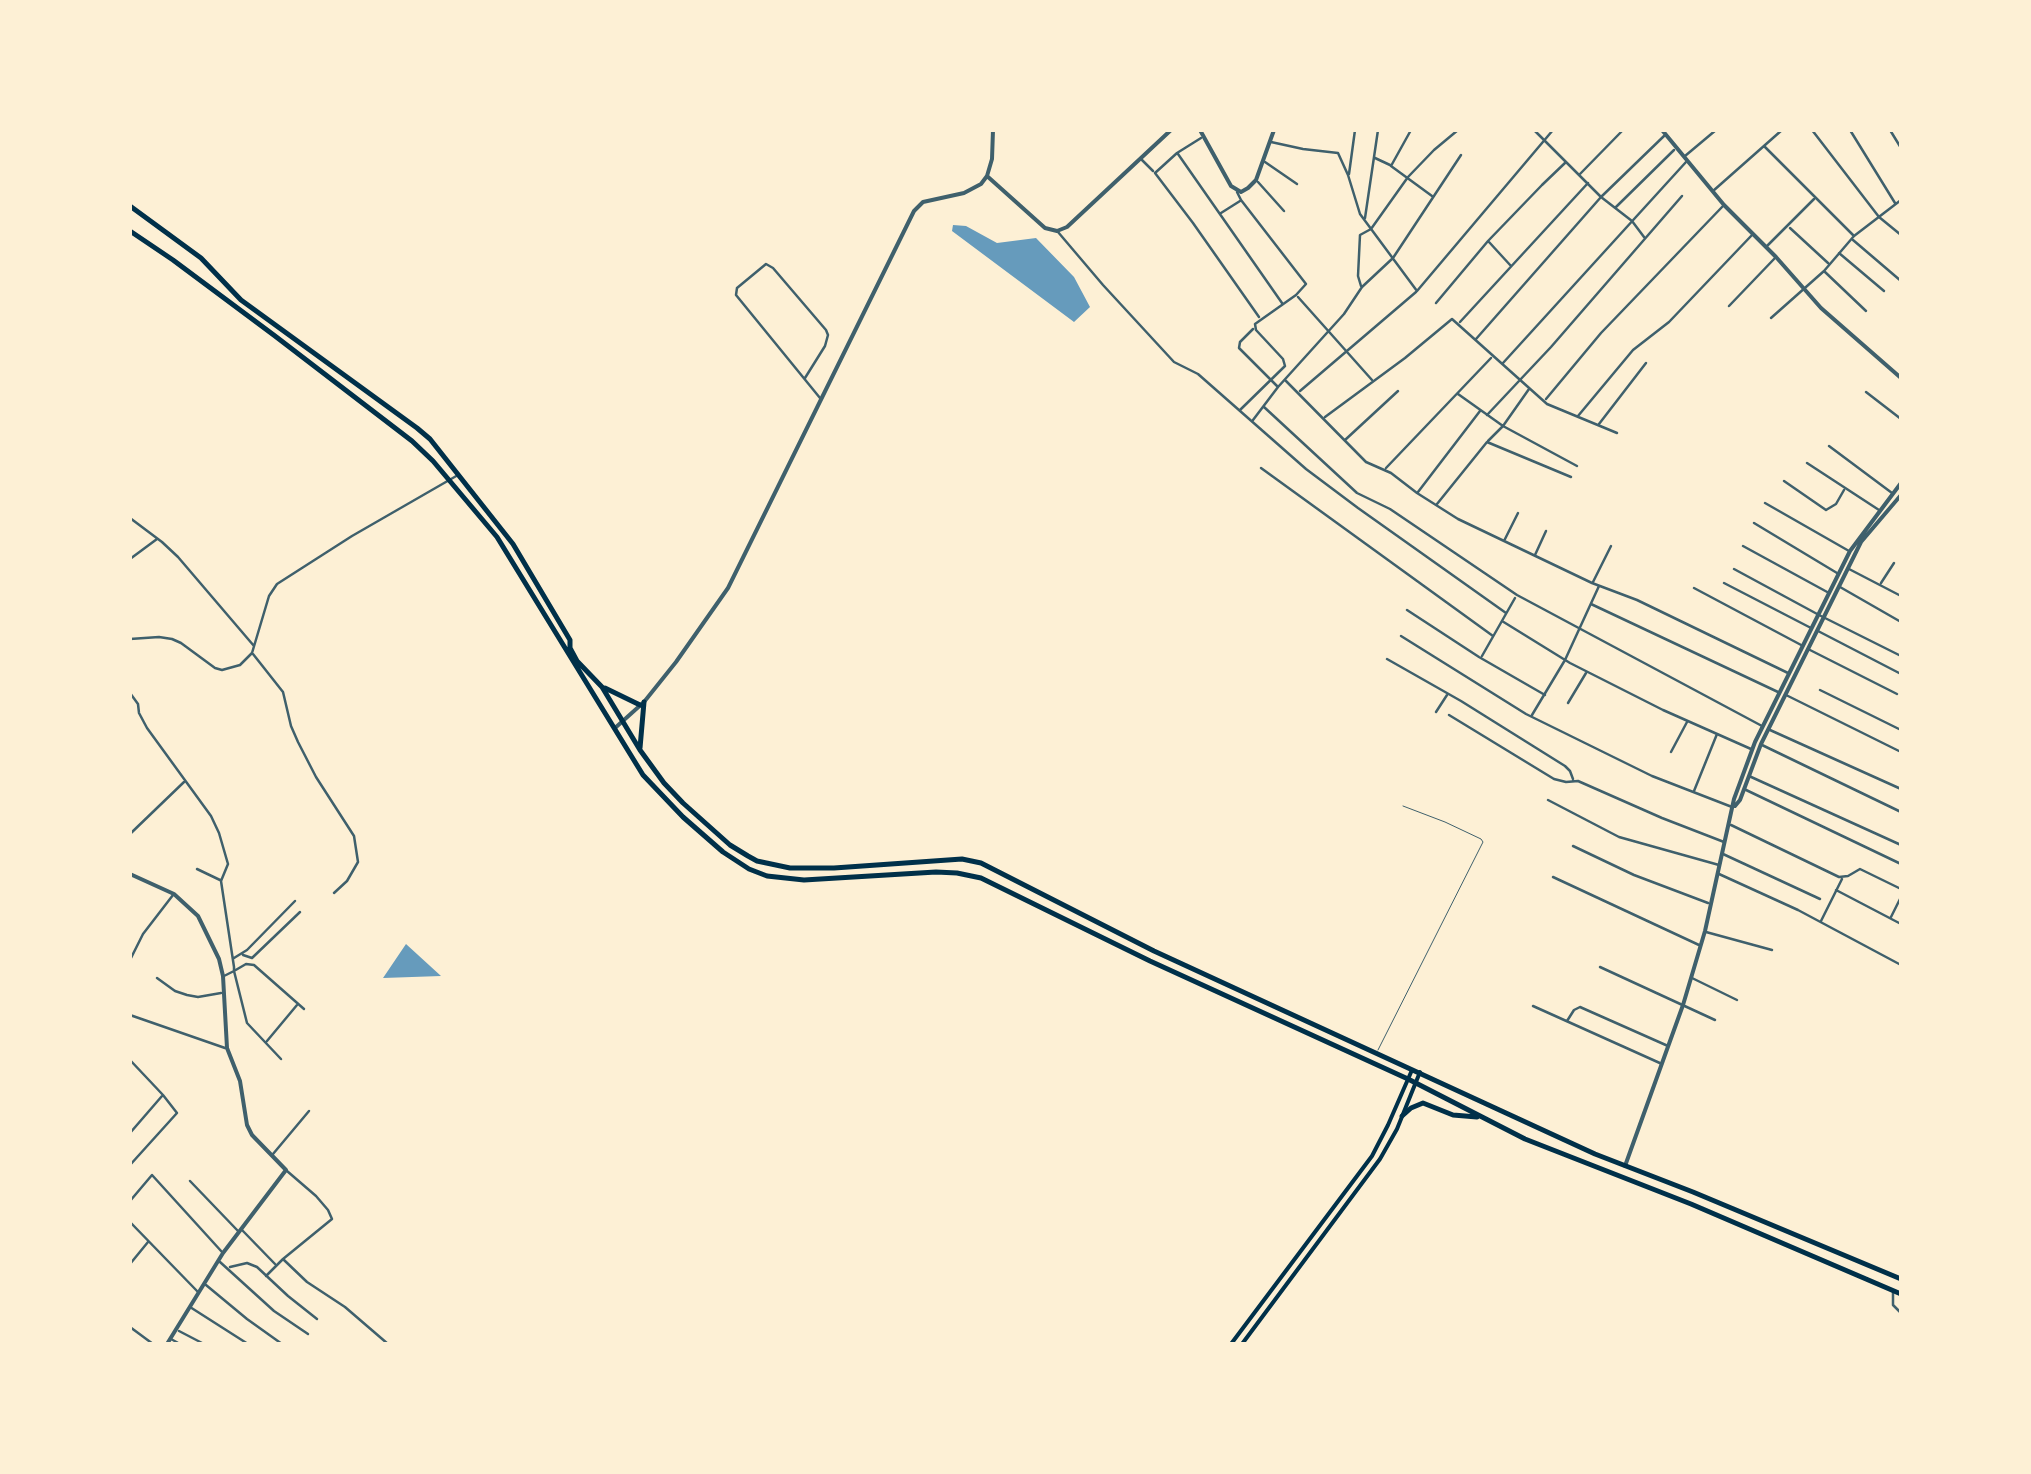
<!DOCTYPE html>
<style>
body{margin:0}
#map{position:relative;width:2031px;height:1474px;overflow:hidden;background:#fdf0d5;font-family:"Public Sans",sans-serif}
canvas{display:block}
.frame{position:absolute;inset:0;border:132px solid #fdf0d5;pointer-events:none}
</style>
<div id="map">
<canvas width="2031" height="1474"></canvas>
<div class="frame"></div>
</div>
<script>
const ctx = document.querySelector('canvas').getContext('2d');
ctx.lineJoin = 'round';
function paint(path, color) { ctx.fillStyle = color; ctx.fill(path, 'evenodd'); }
const shape = rows => new Path2D(rows.map(r => 'M' + r).join(''));
function trace(path, color, width, dash) { ctx.strokeStyle = color; ctx.lineWidth = width; ctx.lineCap = dash ? 'butt' : 'round'; ctx.setLineDash(dash || []); ctx.stroke(path); }
paint(shape([
 [953,225,966,226,997,243,1036,238,1074,277,1090,307,1074,322,952,231],
 [406,944,441,976,383,978]
]), '#669bbc');
trace(shape([
 [1378,1050,1483,842,1481,839,1445,822,1403,806]
]), '#3f606c', 1);
trace(shape([
 [1411,130,1391,166,1432,196],
 [1534,130,1601,197,1632,221,1644,237],
 [1812,130,1879,217,1901,235],
 [1850,130,1895,203],
 [1890,130,1901,148],
 [1201,138,1177,153,1155,173,1193,223,1259,317],
 [1271,142,1303,149,1338,153,1348,175,1360,214,1417,291,1553,130],
 [1764,146,1853,235],
 [1178,154,1282,303],
 [1685,156,1716,130],
 [1375,158,1390,165],
 [1141,159,1153,171],
 [1265,162,1297,184],
 [1349,174,1355,130],
 [1580,174,1623,130],
 [1258,182,1284,211],
 [1713,191,1782,130],
 [1237,192,1241,200,1306,284,1296,295,1255,324,1256,330,1283,359,1285,366,1240,410],
 [1616,207,1674,150],
 [1221,213,1240,201],
 [1365,218,1378,130],
 [1790,228,1828,263],
 [1058,232,1103,285,1174,362,1198,374,1306,469,1358,508,1506,613],
 [1853,240,1901,281],
 [1489,242,1511,266],
 [1767,246,1814,199],
 [1839,253,1884,291],
 [1825,272,1866,311],
 [1361,286,1358,276,1360,235,1371,229,1408,177,1434,150,1458,130],
 [1298,297,1372,380],
 [1436,303,1488,241,1542,185,1566,162],
 [1729,306,1775,258],
 [1771,318,1824,271,1854,236,1901,200],
 [1460,322,1588,183],
 [1253,329,1240,342,1239,348,1278,387,1253,420],
 [1476,339,1601,197,1664,136],
 [1503,363,1686,162],
 [805,378,825,346,828,335,826,330,773,268,766,264,737,288,736,295,820,398],
 [1285,380,1366,462,1391,473,1417,493,1458,519,1592,583,1637,600,1788,673],
 [1278,387,1344,314,1362,287,1393,258,1461,155],
 [1300,391,1416,292],
 [1866,392,1901,419],
 [1458,394,1503,426,1577,466],
 [1546,399,1601,333,1723,206],
 [1264,407,1357,493,1390,509,1517,595,1762,726],
 [1487,415,1551,347,1682,196],
 [1578,416,1633,350,1669,322,1752,235],
 [1325,417,1405,358,1452,319,1547,404,1617,433],
 [1599,424,1646,363],
 [1345,440,1398,391],
 [1488,441,1503,426,1529,389],
 [1829,446,1892,493],
 [1807,463,1879,510],
 [1261,468,1493,636],
 [1386,468,1491,358],
 [1784,481,1826,510,1836,504,1844,490],
 [1418,492,1480,411],
 [1765,503,1849,551],
 [1437,504,1487,442,1571,477],
 [130,518,162,542,178,557,254,646],
 [1754,523,1837,573],
 [1504,541,1518,513],
 [1743,546,1829,593],
 [1535,555,1546,531],
 [130,559,157,539],
 [1734,569,1819,615,1901,656],
 [1849,569,1901,596],
 [1593,582,1611,546],
 [1724,583,1811,628],
 [1881,583,1894,563],
 [1840,587,1901,622],
 [1694,588,1803,646],
 [1591,604,1778,692],
 [1407,610,1479,657,1545,695],
 [1502,621,1570,663,1663,710,1751,749],
 [1818,631,1901,674],
 [1401,636,1526,714,1652,776,1732,807],
 [130,639,159,637,172,639,181,643,215,668,222,670,240,665,252,653,269,596,277,584,352,536,458,475],
 [1810,650,1897,694],
 [253,654,283,692,291,726,298,742,316,777,354,836,358,862,347,881,334,893],
 [1482,656,1515,598],
 [1387,659,1461,701,1565,766,1570,771,1573,779],
 [1820,690,1901,730],
 [130,693,138,704,139,713,147,728,211,816,219,833,228,864,221,881,234,967,234,971,224,976],
 [1786,695,1901,752],
 [1568,703,1586,673],
 [1436,712,1447,695],
 [1449,715,1554,779,1566,782,1578,781,1662,818,1724,842],
 [1532,715,1565,660,1599,586],
 [1770,730,1901,789],
 [1762,745,1901,812],
 [1671,752,1687,722],
 [1749,776,1901,845],
 [1744,789,1901,864],
 [1694,791,1717,734],
 [1548,800,1619,837,1719,865],
 [1731,825,1839,877,1848,876,1860,869,1901,889],
 [130,834,184,782],
 [1573,846,1634,875,1708,903],
 [1723,854,1820,899],
 [197,869,220,880],
 [1719,874,1798,910,1901,965],
 [1553,877,1699,945],
 [1836,890,1901,924],
 [1891,917,1901,897],
 [1821,921,1842,879],
 [1706,932,1772,950],
 [243,955,252,958,300,912],
 [234,958,247,950,295,901],
 [130,960,143,934,173,895],
 [1600,967,1715,1020],
 [157,978,175,991,187,995,198,997,221,993],
 [1692,978,1737,1000],
 [1533,1006,1662,1064],
 [130,1015,225,1048],
 [1567,1021,1574,1010,1580,1007,1668,1046],
 [267,1041,297,1005],
 [281,1059,247,1023,234,971,246,964,254,965,304,1009],
 [130,1060,163,1095,177,1113,130,1165],
 [130,1133,162,1096],
 [273,1154,309,1111],
 [190,1181,238,1231],
 [130,1201,152,1175,222,1252],
 [130,1222,198,1292],
 [242,1230,275,1264],
 [284,1260,307,1282,345,1307,388,1344],
 [220,1262,274,1311,308,1334],
 [130,1264,148,1242],
 [230,1267,247,1263,257,1267,288,1296,317,1319],
 [266,1276,283,1259,332,1219,328,1210,316,1196,287,1171],
 [206,1285,247,1319,282,1344],
 [1893,1292,1893,1305,1901,1313],
 [190,1307,248,1344],
 [130,1327,153,1344],
 [179,1331,204,1344],
 [171,1339,180,1344]
]), '#3f606c', 2.5);
trace(shape([
 [1200,130,1231,186,1241,192,1248,188,1256,180,1274,130],
 [1662,130,1724,205,1776,257,1821,308,1901,378],
 [987,176,1045,228,1057,231,1067,227,1171,130],
 [615,728,644,702,676,662,728,588,914,211,923,202,964,193,981,184,987,176,992,159,993,130],
 [1735,806,1740,800,1761,744,1861,542,1901,495],
 [130,874,174,894,198,916,219,959,223,976,227,1048,240,1081,247,1125,252,1135,286,1170,223,1253,167,1344],
 [1625,1166,1683,1005,1705,931,1734,799,1755,742,1850,551,1901,483]
]), '#3f606c', 4);
trace(shape([
 [1231,1344,1372,1156,1388,1125,1412,1070],
 [1242,1344,1380,1159,1397,1129,1420,1072]
]), '#003049', 4);
trace(shape([
 [130,206,201,258,241,300,417,428,430,439,513,544,570,640,570,648,577,661,602,687,640,750,664,783,683,803,730,845,748,856,757,861,790,868,834,868,962,859,981,863,1154,951,1595,1154,1693,1192,1901,1279],
 [130,231,173,260,275,336,412,441,433,461,497,537,643,775,683,817,723,852,749,869,767,876,804,880,936,872,957,873,981,878,1150,961,1408,1079,1525,1139,1691,1204,1901,1294],
 [605,688,640,705],
 [640,748,644,702],
 [1402,1116,1411,1108,1423,1103,1453,1115,1477,1117]
]), '#003049', 5);
</script>
